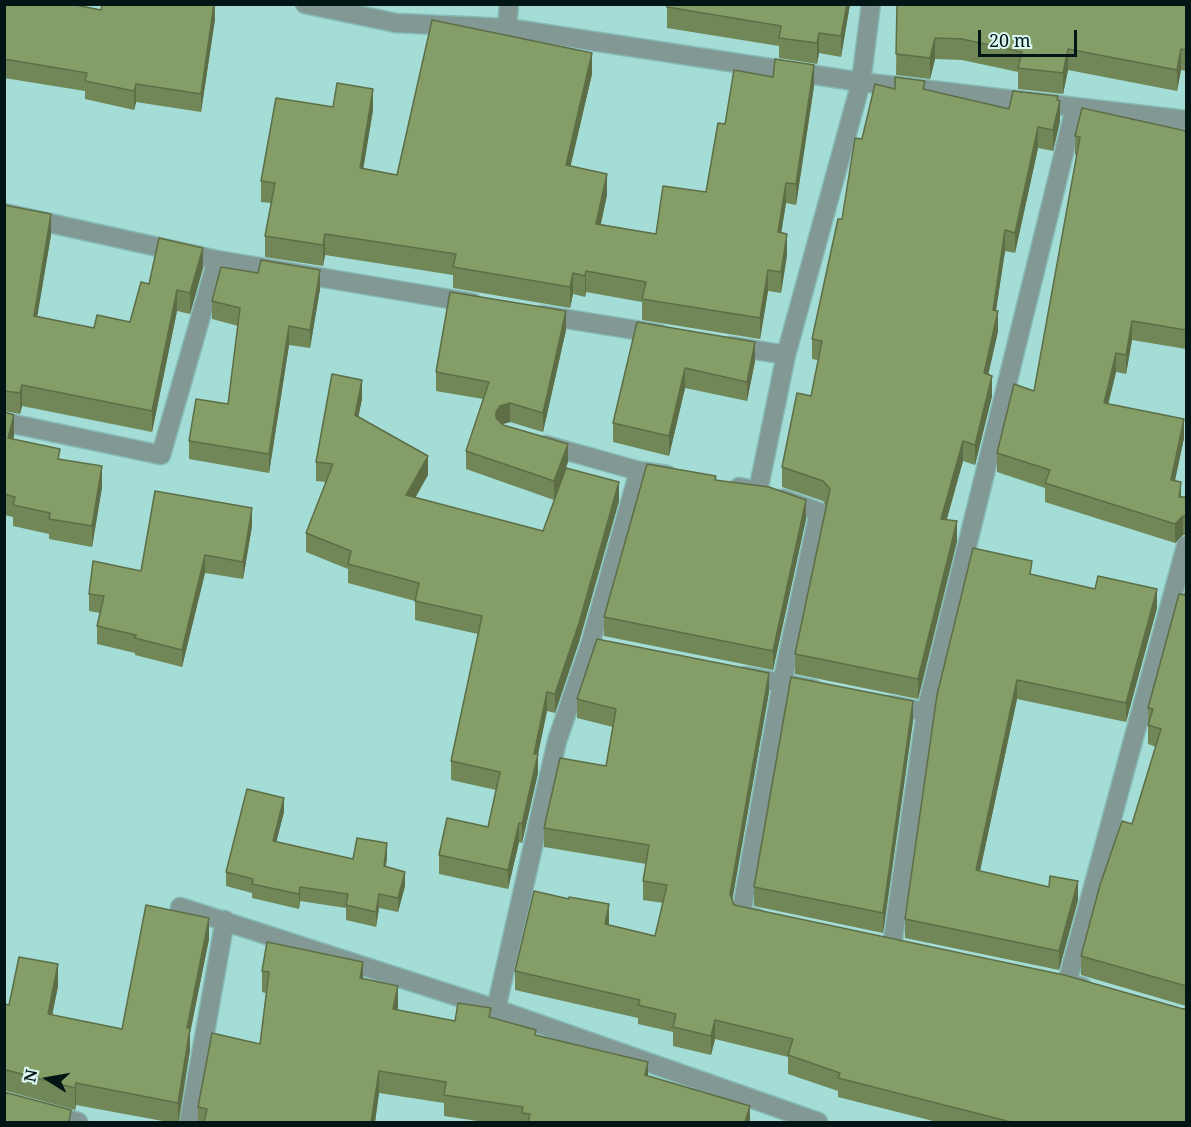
<!DOCTYPE html>
<style>
body{margin:0}
#map{position:relative;width:1191px;height:1127px;overflow:hidden;background:#a3ddd6;font-family:"Noto Serif",serif}
canvas{display:block}
.frame{position:absolute;inset:0;border:6px solid #021715;pointer-events:none}
.north{position:absolute;left:18px;top:1049px;width:60px;height:60px;-webkit-text-stroke:4px #dbf7f4;paint-order:stroke;rotate:281deg;font-size:16px;font-weight:700;line-height:24px;text-align:center;color:#021715}
.north::after{content:'';display:block;margin:auto;width:21px;height:27px;background:#021715;clip-path:polygon(50% 0,100% 100%,50% 72%,0 100%)}
.scale{position:absolute;left:978px;top:30px;width:99px;height:27px;box-sizing:border-box;border:3px solid #021715;border-top:0;padding-left:8px;font-size:18px;line-height:21px;white-space:nowrap;color:#021715;-webkit-text-stroke:4px #dbf7f4;paint-order:stroke}
</style>
<div id="map">
<canvas width="1191" height="1127"></canvas>
<div class="frame"></div>
<div class="north">N</div>
<div class="scale">20 m</div>
</div>
<script>
const ctx = document.querySelector('canvas').getContext('2d');
ctx.lineJoin = 'round';
const shape = rows => new Path2D(rows.map(r => 'M' + r).join(''));
function trace(path, color, width, dash) { ctx.strokeStyle = color; ctx.lineWidth = width; ctx.lineCap = dash ? 'butt' : 'round'; ctx.setLineDash(dash || []); ctx.stroke(path); }
function paint(path, color) { ctx.fillStyle = color; ctx.fill(path, 'evenodd'); }
const street = shape([
 [305,4,396,23,507,28,861,82,1186,120],
 [507,28,509,4],
 [4,213,217,260,473,303],
 [542,315,660,334],
 [731,346,786,355],
 [4,422,161,455,217,260],
 [546,445,639,471],
 [739,487,758,491,786,355,861,82,871,4],
 [746,676,813,689],
 [890,705,926,712,1075,108],
 [180,907,496,1009,818,1122],
 [757,918,741,915,782,683,819,512,783,499],
 [892,946,926,712],
 [1082,987,1067,983,1186,546],
 [496,1009,557,741,590,645,639,471,667,475],
 [4,1102,78,1122],
 [189,1122,225,920]
]);
trace(street, '#86b9b3', 21);
trace(street, '#819895', 18);
paint(shape([
 [4,4,101,10,215,4,215,19,201,112,136,102,134,110,85,99,85,91,4,78],
 [850,4,841,57,819,53,817,64,779,58,779,46,667,28,667,7],
 [897,4,1186,4,1186,71,1181,70,1177,91,1068,70,1063,94,1018,89,1018,72,962,60,935,59,930,79,896,75],
 [592,74,570,166,607,195,601,224,656,234,706,192,725,124,814,86,796,205,786,203,781,233,787,255,781,293,768,291,760,339,642,320,642,302,586,292,585,297,573,294,570,308,453,288,453,275,325,255,323,266,265,257,265,236,271,203,261,202,261,181,333,107,373,110,363,168,397,175],
 [895,89,925,90,1009,109,1058,101,1060,121,1053,151,1038,148,1015,253,1005,251,996,310,998,331,988,375,992,396,975,465,963,461,947,519,957,541,918,699,795,674,795,654,826,506,823,501,782,487,782,467,811,396,818,360,812,359,812,339,862,139],
 [1186,131,1186,349,1132,340,1126,374,1116,372,1108,404,1184,438,1175,480,1181,497,1186,497,1186,535,1183,535,1175,543,1045,502,1045,488,997,472,997,453,1034,391,1077,155,1075,155,1075,136],
 [4,205,51,235,37,316,94,328,130,322,149,284,203,268,190,314,177,311,152,432,22,406,20,414,4,411],
 [320,289,310,348,289,345,269,473,189,459,189,441,228,404,238,326,212,319,212,301],
 [637,322,755,361,747,401,685,388,669,456,613,442,613,423],
 [566,330,543,432,510,422,502,424,568,462,560,485,619,501,579,642,555,713,547,711,538,754,538,773,522,843,519,842,508,889,439,874,439,855,488,827,496,790,451,780,451,761,478,634,415,620,415,601,348,583,348,569,306,552,306,533,326,482,316,481,316,462,362,399,358,416,428,475,415,498,543,531,554,500,466,469,466,451,483,399,436,391,436,372],
 [4,412,14,436,13,439,60,459,102,487,92,547,49,539,49,534,13,526,13,517,4,515],
 [716,480,806,519,773,670,604,636,604,617],
 [252,526,243,579,205,573,182,667,135,655,135,653,97,644,97,626,100,613,89,611,89,594],
 [1032,574,1157,608,1126,722,1017,699,980,871,1078,900,1059,970,905,938,905,919],
 [1186,590,1186,1006,1081,975,1081,956,1132,824,1156,747,1148,744,1148,708],
 [769,692,732,900,734,905,1186,1122,937,1122,838,1097,838,1091,788,1074,788,1057,715,1039,711,1055,673,1046,673,1032,638,1024,638,1018,515,990,515,971,609,923,608,925,655,936,663,903,643,900,643,881,646,864,544,847,544,828,606,766,613,727,577,718,577,699],
 [913,721,883,933,754,906,754,887],
 [284,812,276,842,353,859,387,857,386,867,405,886,398,912,379,908,376,927,346,920,346,908,300,901,299,909,252,898,252,893,226,886,226,872],
 [209,939,190,1033,190,1050,179,1122,168,1122,76,1105,75,1110,6,1091,4,1092,4,1004,9,1005,58,986,52,1015,122,1029],
 [262,971,363,979,398,1007,397,1010,455,1021,491,1018,648,1076,750,1122,484,1122,444,1116,444,1103,379,1093,375,1122,198,1122,198,1107,260,1044,266,993,262,992]
]), '#728758');
paint(shape([
 [214,4,215,19,201,112,201,94],
 [847,4,850,4,841,57,841,36],
 [819,33,819,53,817,64,817,43],
 [935,38,935,59,930,79,930,58],
 [1068,49,1068,70,1063,94,1063,73],
 [1181,49,1181,70,1177,91,1177,70],
 [592,53,592,74,566,186,566,165],
 [814,65,814,86,796,205,796,184],
 [136,84,136,102,134,110,134,91],
 [373,89,373,110,360,189,360,168],
 [1058,96,1058,110,1060,101,1060,121,1053,151,1053,130],
 [1038,127,1038,148,1015,253,1015,233],
 [607,174,607,195,596,245,596,224],
 [786,183,786,203,778,253,778,232],
 [51,214,51,235,34,336,34,316],
 [1005,230,1005,251,993,330,993,310],
 [325,234,325,255,323,266,323,245],
 [787,234,787,255,781,293,781,272],
 [203,248,203,268,190,314,190,293],
 [320,270,320,289,310,348,310,330],
 [768,270,768,291,760,339,760,318],
 [586,271,586,292,585,297,585,276],
 [573,273,573,294,570,308,570,287],
 [177,290,177,311,152,432,152,411],
 [566,311,566,330,543,432,543,413],
 [998,311,998,331,984,394,984,373],
 [1132,321,1132,340,1126,374,1126,355],
 [289,326,289,345,269,473,269,454],
 [755,342,755,361,747,401,747,382],
 [1116,353,1116,372,1104,422,1104,403],
 [685,368,685,388,669,456,669,436],
 [992,376,992,396,975,465,975,445],
 [362,380,362,399,355,434,355,415],
 [22,385,22,406,20,414,20,393],
 [6,390,6,411,4,411,4,391],
 [510,403,510,422,500,425,496,430,496,412,500,406],
 [14,415,14,436,8,458,8,438],
 [1184,419,1184,438,1171,499,1171,480],
 [963,441,963,461,941,539,941,519],
 [568,444,568,462,554,500,554,481],
 [428,456,428,475,406,514,406,495],
 [102,466,102,487,92,547,92,526],
 [619,482,619,501,579,642,555,713,555,694],
 [1181,482,1181,501,1179,497],
 [806,500,806,519,773,670,773,651],
 [252,508,252,526,243,579,243,562],
 [1183,516,1183,535,1175,543,1175,524],
 [957,521,957,541,918,699,918,679],
 [205,555,205,573,182,667,182,650],
 [1157,589,1157,608,1126,722,1126,703],
 [769,673,769,692,730,913,730,894],
 [1017,680,1017,699,976,889,976,870],
 [547,692,547,711,534,773,534,754],
 [913,701,913,721,883,933,883,913],
 [538,754,538,773,522,843,522,824],
 [284,798,284,812,273,855,273,841],
 [519,823,519,842,508,889,508,870],
 [387,843,387,857,384,880,384,866],
 [405,872,405,886,398,912,398,898],
 [1078,881,1078,900,1059,970,1059,951],
 [300,887,300,901,299,909,299,894],
 [379,894,379,908,376,927,376,912],
 [609,904,609,923,605,943,605,924],
 [209,918,209,939,190,1033,190,1050,178,1122,178,1103,187,1028],
 [363,962,363,984,360,978],
 [58,964,58,986,48,1036,48,1014],
 [398,986,398,1007,393,1031,393,1009],
 [715,1020,715,1039,711,1055,711,1036],
 [648,1062,648,1083,645,1075],
 [4,1070,6,1070,6,1091,4,1092],
 [379,1071,379,1093,375,1122,371,1122],
 [76,1083,76,1105,75,1110,75,1088],
 [750,1106,750,1122,745,1122]
]), '#5d6e47');
const building = shape([
 [4,4,70,4,101,10,102,4,214,4,201,94,136,84,134,91,85,81,87,73,4,59,4,4],
 [667,4,847,4,841,36,819,33,817,43,779,38,781,26,667,7,667,4],
 [897,4,1186,4,1186,50,1181,49,1177,70,1068,49,1063,73,1018,68,1022,52,962,39,935,38,930,58,896,54,897,4],
 [432,20,592,53,566,165,607,174,596,224,656,234,663,186,706,192,718,123,725,124,734,70,773,77,775,59,814,65,796,184,786,183,778,232,787,234,781,272,768,270,760,318,642,299,646,282,586,271,585,276,573,273,570,287,453,267,456,254,325,234,323,245,265,236,275,183,261,181,276,98,333,107,337,83,373,89,360,168,397,175,432,20],
 [895,77,925,81,923,89,1009,109,1013,91,1058,96,1057,100,1060,101,1053,130,1038,127,1015,233,1005,230,993,310,998,311,984,373,992,376,975,445,963,441,941,519,957,521,918,679,795,654,830,489,823,481,782,467,797,393,811,396,822,341,812,339,838,219,842,219,855,138,862,139,875,84,895,89,895,77],
 [1082,108,1186,131,1186,330,1132,321,1126,355,1116,353,1104,403,1184,419,1171,480,1181,482,1179,497,1186,497,1186,516,1183,516,1175,524,1045,483,1050,470,997,453,1014,384,1034,391,1080,137,1075,136,1082,108],
 [4,205,51,214,34,316,94,328,97,315,130,322,141,282,149,284,159,238,203,248,190,293,177,290,152,411,22,385,20,393,4,391,4,205],
 [261,260,320,270,310,330,289,326,269,454,189,441,196,399,228,404,240,308,212,301,221,267,258,273,261,260],
 [450,292,566,311,543,413,510,403,500,406,496,412,496,418,503,425,568,444,554,481,466,451,489,382,436,372,450,292],
 [637,322,755,342,747,382,685,368,669,436,613,423,637,322],
 [332,374,362,380,355,415,428,456,406,495,543,531,566,468,619,482,579,623,555,694,547,692,534,754,538,754,522,824,519,823,508,870,439,855,447,818,488,827,500,772,451,761,482,616,415,601,419,583,348,564,351,551,306,533,333,464,316,462,332,374],
 [4,412,14,415,8,438,60,449,58,459,102,466,92,526,49,519,50,513,13,505,15,497,4,494,4,412],
 [647,464,716,476,715,480,769,487,806,500,773,651,604,617,647,464],
 [155,491,252,508,243,562,205,555,182,650,135,638,136,635,97,626,104,596,89,594,93,561,141,571,155,491],
 [973,548,1032,561,1030,574,1095,589,1098,576,1157,589,1126,703,1017,680,976,870,1049,887,1050,876,1078,881,1059,951,905,919,937,695,973,548],
 [1186,590,1186,986,1081,956,1100,885,1122,821,1132,824,1161,729,1148,725,1153,709,1148,708,1179,594,1185,595,1186,590],
 [597,639,769,673,730,894,734,905,1064,975,1183,1009,1186,1008,1186,1122,1011,1122,838,1078,840,1073,788,1055,793,1039,715,1020,711,1036,673,1027,676,1014,638,1005,640,1000,515,971,534,891,569,899,569,897,609,904,605,924,655,936,667,885,643,881,649,845,544,828,560,758,606,766,616,709,577,699,597,639],
 [791,677,913,701,883,913,754,887,791,677],
 [247,789,284,798,273,841,353,859,357,838,387,843,384,866,405,872,398,898,379,894,376,912,346,905,348,894,300,887,299,894,252,884,253,879,226,872,247,789],
 [146,905,209,918,187,1028,190,1028,178,1103,76,1083,75,1088,6,1070,4,1070,4,1004,9,1005,19,957,58,964,48,1014,122,1029,146,905],
 [267,942,363,962,360,978,398,986,393,1009,455,1021,458,1003,491,1008,489,1017,536,1030,535,1035,648,1062,645,1075,750,1106,745,1122,528,1122,530,1114,522,1113,523,1107,444,1095,446,1082,379,1071,371,1122,204,1122,207,1109,198,1107,212,1033,260,1044,269,972,262,971,267,942],
 [4,1092,71,1110,69,1122,4,1122,4,1092]
]);
paint(building, '#859d66');
trace(building, '#5d6e47', 1.5);
</script>
